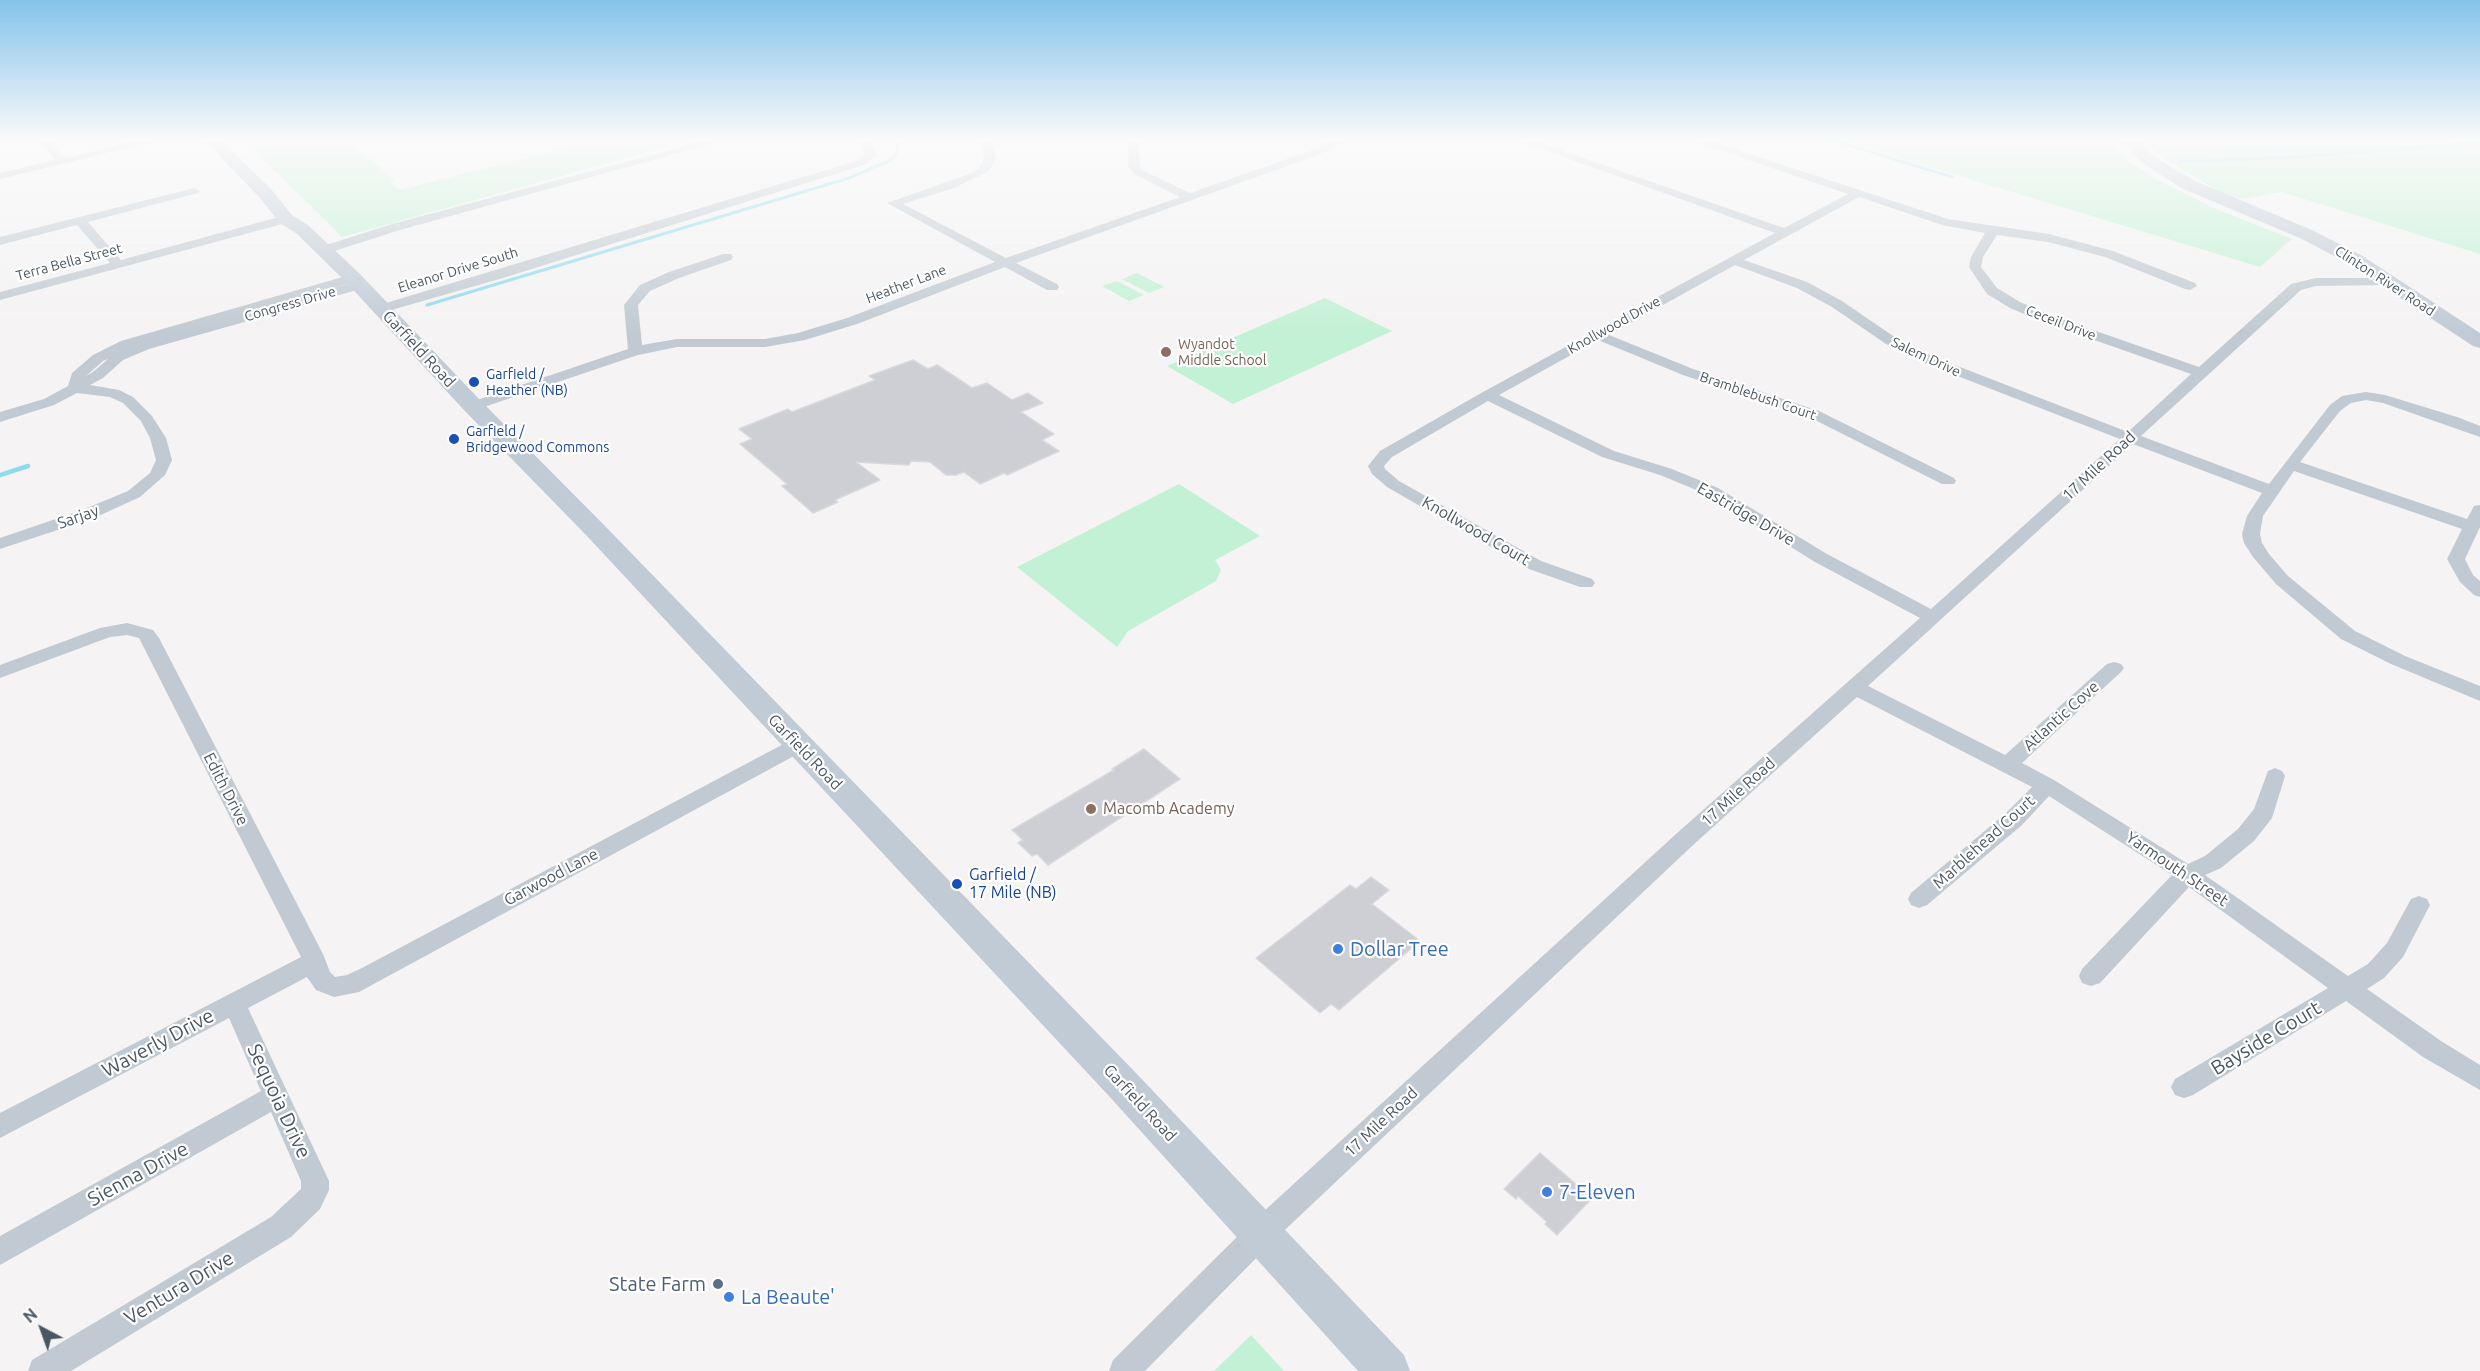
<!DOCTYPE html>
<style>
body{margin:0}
#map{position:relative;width:2480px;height:1371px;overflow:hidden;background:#f5f3f3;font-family:Ubuntu,sans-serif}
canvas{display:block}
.north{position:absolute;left:12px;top:1299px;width:60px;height:60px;-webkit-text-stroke:4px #fff;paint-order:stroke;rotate:319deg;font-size:16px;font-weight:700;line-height:24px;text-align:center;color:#4a5661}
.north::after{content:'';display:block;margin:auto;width:21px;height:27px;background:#4a5661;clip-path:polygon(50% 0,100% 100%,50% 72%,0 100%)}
</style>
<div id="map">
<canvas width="2480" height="1371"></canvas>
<div class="north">N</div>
</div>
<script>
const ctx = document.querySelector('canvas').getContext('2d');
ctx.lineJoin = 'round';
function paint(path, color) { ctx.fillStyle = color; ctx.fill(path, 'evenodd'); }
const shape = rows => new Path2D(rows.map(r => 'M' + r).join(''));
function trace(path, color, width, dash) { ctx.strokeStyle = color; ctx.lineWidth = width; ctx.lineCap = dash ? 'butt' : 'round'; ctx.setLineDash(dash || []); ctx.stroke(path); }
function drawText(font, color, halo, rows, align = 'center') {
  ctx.font = font + ' Ubuntu,sans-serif'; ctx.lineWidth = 4.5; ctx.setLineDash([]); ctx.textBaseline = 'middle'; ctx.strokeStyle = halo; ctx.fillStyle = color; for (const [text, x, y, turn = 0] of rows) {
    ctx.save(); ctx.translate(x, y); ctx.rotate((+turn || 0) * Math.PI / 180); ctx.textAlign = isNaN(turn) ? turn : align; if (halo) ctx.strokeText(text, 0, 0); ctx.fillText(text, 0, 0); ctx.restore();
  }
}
paint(shape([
 [245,141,366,141,353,145,395,181,391,183,400,190,591,141,688,141,342,237],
 [1844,141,2107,141,2123,157,2158,180,2214,208,2292,239,2260,267],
 [2147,141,2480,141,2480,254,2282,192,2242,199,2223,194,2160,156],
 [1137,273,1164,287,1149,293,1122,279],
 [1117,281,1144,295,1129,301,1102,286],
 [1325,298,1392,331,1233,404,1167,366],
 [1179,484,1260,536,1215,560,1221,570,1216,581,1128,631,1117,647,1017,567],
 [1251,1335,1284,1371,1214,1371]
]), '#c3f1d5');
trace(shape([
 [1835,141,1952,177],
 [2178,162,2294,157,2480,143],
 [427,305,849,178,891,160,898,152,896,141]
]), '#90daee', 3);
trace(shape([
 [0,475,28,466]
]), '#90daee', 4.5);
const building = shape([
 [913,360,928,369,937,365,972,388,987,383,1012,400,1028,393,1043,403,1021,412,1054,434,1042,440,1059,451,1007,475,1004,473,980,484,964,472,956,475,946,475,930,462,911,461,909,465,856,462,880,480,835,500,838,502,813,513,782,486,787,484,740,444,752,439,739,429,788,409,792,412,875,380,869,376,913,360],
 [1144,749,1180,779,1048,865,1037,854,1032,856,1018,843,1023,840,1012,830,1114,770,1112,769,1144,749],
 [1371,877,1389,890,1372,904,1420,941,1339,1010,1331,1004,1320,1013,1256,958,1350,885,1356,889,1371,877],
 [1540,1153,1592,1198,1557,1235,1545,1224,1547,1222,1518,1196,1516,1199,1504,1189,1540,1153]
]);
paint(building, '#cdcfd5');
trace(building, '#d7d9de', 1.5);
paint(shape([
 [38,141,49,141,65,158,137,141,157,141,0,179,0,173,55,160,38,141],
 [704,141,722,141,400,230,328,253,320,253,318,250,320,247,392,224,704,141],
 [860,141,871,141,877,155,864,165,503,278,381,313,374,309,376,306,856,161,865,154,860,141],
 [981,141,991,141,996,158,989,171,954,188,903,204,1006,258,1180,197,1134,174,1128,166,1129,141,1139,141,1140,166,1142,170,1190,193,1321,147,1330,141,1343,141,1329,151,1016,263,1057,284,1059,287,1057,290,1047,290,1005,267,857,324,805,340,765,347,677,347,638,355,478,409,473,411,465,406,468,403,628,349,624,305,640,285,669,272,723,254,731,254,733,257,731,260,679,278,650,291,638,305,642,345,677,339,765,339,798,333,847,318,995,262,887,203,972,173,980,167,984,158,981,141],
 [1519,141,1535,141,1784,228,1848,194,1693,141,1710,141,1948,219,2049,234,2113,251,2195,283,2197,286,2190,290,2185,289,2105,257,2048,242,1997,235,1983,257,1981,267,1997,288,2020,302,2053,316,2199,367,2291,284,2316,278,2392,278,2394,281,2392,284,2387,285,2316,286,2301,290,2141,436,2269,484,2330,405,2342,396,2366,392,2385,395,2457,417,2480,426,2480,437,2383,403,2366,400,2351,403,2340,411,2300,462,2467,519,2474,506,2480,505,2480,527,2465,559,2473,575,2480,581,2480,597,2474,595,2460,582,2447,559,2462,529,2294,471,2263,516,2260,534,2262,543,2269,554,2288,576,2355,631,2405,656,2480,686,2480,701,2391,664,2341,639,2276,584,2253,557,2244,543,2242,534,2247,516,2262,493,2133,444,1868,686,2005,755,2107,664,2114,662,2121,664,2124,668,2121,672,2022,763,2054,780,2188,864,2205,856,2238,829,2254,809,2268,771,2275,768,2282,771,2285,776,2272,818,2254,841,2221,868,2205,875,2348,976,2368,964,2387,943,2411,899,2419,896,2427,899,2430,905,2403,957,2384,978,2367,989,2441,1041,2480,1065,2480,1090,2423,1057,2346,1001,2193,1095,2184,1098,2175,1095,2171,1087,2175,1079,2328,988,2189,887,2100,983,2091,986,2082,983,2079,976,2082,969,2172,875,2049,796,2022,825,1927,905,1919,908,1911,905,1908,899,1911,893,2006,813,2032,787,1857,697,1692,846,1271,1243,1145,1371,1109,1371,1113,1360,1251,1223,1676,834,1920,618,1815,562,1706,494,1660,475,1602,457,1488,401,1392,457,1384,466,1385,469,1399,481,1541,561,1592,579,1595,583,1592,587,1580,587,1529,569,1387,487,1372,474,1368,466,1380,451,1483,392,1775,233,1519,141],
 [1859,197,1942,225,1985,233,1971,257,1969,267,1987,294,2010,308,2043,322,2191,374,2128,432,1934,357,1896,338,1842,301,1807,282,1744,260,1859,197],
 [1735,265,1797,288,1832,307,1886,344,1924,363,2120,439,1931,609,1827,554,1718,488,1672,469,1614,451,1499,395,1598,340,1683,375,1809,417,1942,484,1954,484,1956,481,1954,478,1819,411,1693,369,1609,335,1735,265],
 [194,188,200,191,198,193,88,222,121,260,286,215,292,219,290,222,0,300,0,292,110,263,77,225,0,245,0,237,194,188],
 [353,274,360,278,358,281,304,296,359,281,366,285,364,288,149,349,123,360,103,378,90,385,119,390,133,397,152,416,166,438,172,460,165,475,140,497,94,518,0,549,0,538,82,510,128,491,150,473,156,460,150,438,141,421,123,403,110,397,77,393,54,405,0,422,0,412,44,399,68,386,72,373,93,355,121,341,353,274],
 [108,359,93,372,86,376,103,361,108,359],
 [127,623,153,630,159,638,323,954,330,972,335,977,347,975,362,968,791,740,798,738,805,740,808,745,805,750,359,992,334,997,316,990,307,977,248,1008,329,1181,329,1190,320,1209,291,1237,71,1371,28,1371,32,1360,271,1217,301,1189,301,1181,271,1112,0,1265,0,1236,261,1091,229,1018,0,1138,0,1113,301,957,139,638,127,635,110,637,0,678,0,665,100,628,127,623]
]), '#c1cad2');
paint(shape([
 [205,141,222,141,271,189,292,215,309,226,360,274,479,399,604,525,1134,1071,1404,1355,1410,1371,1358,1371,1108,1095,586,535,463,409,346,282,297,234,280,223,259,197,205,141],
 [2121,141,2138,141,2152,155,2193,180,2314,231,2361,255,2480,333,2480,348,2473,346,2347,263,2302,239,2181,188,2140,161,2121,141]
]), '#c1cbd6');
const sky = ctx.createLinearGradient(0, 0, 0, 333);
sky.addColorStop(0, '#85c3ea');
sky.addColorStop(0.42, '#fafafa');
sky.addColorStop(1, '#fafafa00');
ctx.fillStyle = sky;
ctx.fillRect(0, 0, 2480, 333);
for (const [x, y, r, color] of [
 [1166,352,6,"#8d6e63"],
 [474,382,6,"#1a4fb4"],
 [454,439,6,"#1a4fb4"],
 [1091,809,6,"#8d6e63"],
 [957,884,6,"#1a4fb4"],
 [1338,949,6,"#3f7fe0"],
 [1547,1192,6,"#3f7fe0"],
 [718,1284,6,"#5c6f8a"],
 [729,1297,6,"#3f7fe0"]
]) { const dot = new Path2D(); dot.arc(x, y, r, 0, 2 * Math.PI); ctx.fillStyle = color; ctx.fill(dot); trace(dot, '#fff', 2); }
drawText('14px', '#4a5661', '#fff', [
 ["Terra Bella Street",69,262,-15],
 ["Eleanor Drive South",458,270,-17],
 ["Clinton River Road",2385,281,33],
 ["Heather Lane",906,284,-21],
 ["Congress Drive",290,304,-16],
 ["Ceceil Drive",2061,323,21],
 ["Knollwood Drive",1614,325,-29],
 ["Salem Drive",1926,357,25],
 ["Bramblebush Court",1758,396,19]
]);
drawText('14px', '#785e54', '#fff', [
 ["Wyandot",1178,344],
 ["Middle School",1178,360]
], 'left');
drawText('14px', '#164399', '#fff', [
 ["Garfield /",486,374],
 ["Heather (NB)",486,390],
 ["Garfield /",466,431],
 ["Bridgewood Commons",466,447]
], 'left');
drawText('16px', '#4a5661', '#fff', [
 ["Garfield Road",419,349,47],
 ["17 Mile Road",2099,466,-43],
 ["Eastridge Drive",1746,514,30],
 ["Sarjay",78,517,-19],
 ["Knollwood Court",1476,531,30],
 ["Atlantic Cove",2061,716,-42],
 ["Garfield Road",805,752,46],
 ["Edith Drive",226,789,63],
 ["17 Mile Road",1738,792,-42],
 ["Marblehead Court",1984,842,-42],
 ["Yarmouth Street",2177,869,34],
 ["Garwood Lane",551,877,-28],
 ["Garfield Road",1140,1103,47],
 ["17 Mile Road",1381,1122,-43]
]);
drawText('16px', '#785e54', '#fff', [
 ["Macomb Academy",1103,809]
], 'left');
drawText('16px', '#164399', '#fff', [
 ["Garfield /",969,875],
 ["17 Mile (NB)",969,893]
], 'left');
drawText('20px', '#366cbe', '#fff', [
 ["Dollar Tree",1350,949],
 ["7-Eleven",1559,1192],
 ["La Beaute'",741,1297]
], 'left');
drawText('20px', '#4a5661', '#fff', [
 ["Bayside Court",2266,1038,-31],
 ["Waverly Drive",158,1043,-28],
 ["Sequoia Drive",279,1101,65],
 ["Sienna Drive",138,1174,-29],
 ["Ventura Drive",179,1288,-31]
]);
drawText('20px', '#4e5e75', '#fff', [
 ["State Farm",706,1284]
], 'right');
</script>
